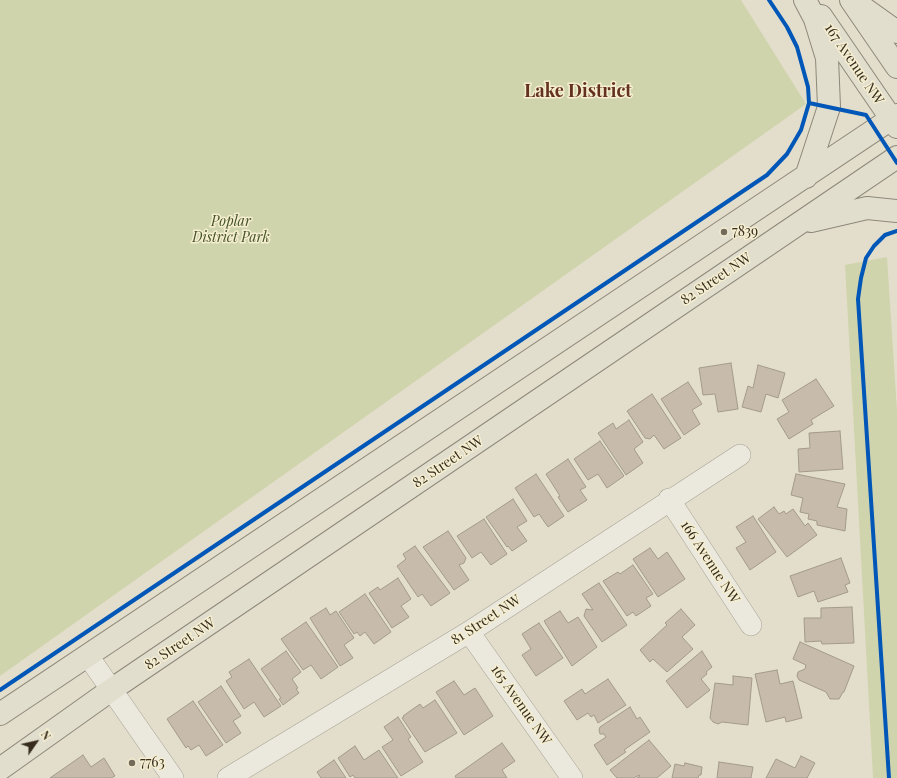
<!DOCTYPE html>
<style>
body{margin:0}
#map{position:relative;width:897px;height:778px;overflow:hidden;background:#e3decb;font-family:"Playfair Display",serif}
canvas{display:block}
.north{position:absolute;left:16px;top:722px;width:40px;height:40px;-webkit-text-stroke:3px #f5eed0;paint-order:stroke;rotate:56deg;font-size:11px;font-weight:700;line-height:16px;text-align:center;color:#362b1d}
.north::after{content:'';display:block;margin:auto;width:14px;height:18px;background:#362b1d;clip-path:polygon(50% 0,100% 100%,50% 72%,0 100%)}
</style>
<div id="map">
<canvas width="897" height="778"></canvas>
<div class="north">N</div>
</div>
<script>
const ctx = document.querySelector('canvas').getContext('2d');
ctx.lineJoin = 'round';
function paint(path, color) { ctx.fillStyle = color; ctx.fill(path, 'evenodd'); }
const shape = rows => new Path2D(rows.map(r => 'M' + r).join(''));
function trace(path, color, width, dash) { ctx.strokeStyle = color; ctx.lineWidth = width; ctx.lineCap = dash ? 'butt' : 'round'; ctx.setLineDash(dash || []); ctx.stroke(path); }
function drawText(font, color, halo, rows, align = 'center') {
  ctx.font = font + ' "Playfair Display",serif'; ctx.lineWidth = 3; ctx.setLineDash([]); ctx.textBaseline = 'middle'; ctx.strokeStyle = halo; ctx.fillStyle = color; for (const [text, x, y, turn = 0] of rows) {
    ctx.save(); ctx.translate(x, y); ctx.rotate((+turn || 0) * Math.PI / 180); ctx.textAlign = isNaN(turn) ? turn : align; if (halo) ctx.strokeText(text, 0, 0); ctx.fillText(text, 0, 0); ctx.restore();
  }
}
paint(shape([
 [0,0,741,0,806,104,0,676],
 [887,257,897,411,897,778,873,778,845,265]
]), '#d0d4ad');
const building = shape([
 [731,363,738,409,718,412,715,394,703,395,699,368,731,363],
 [758,365,785,373,778,398,766,394,761,412,742,407,748,386,753,388,758,365],
 [816,379,834,406,811,420,813,424,789,439,777,419,789,412,782,400,816,379],
 [688,382,702,404,692,410,700,424,684,435,661,399,688,382],
 [652,394,681,438,664,449,654,435,650,439,645,438,627,411,652,394],
 [629,420,643,442,634,449,643,463,626,475,598,433,613,423,616,429,629,420],
 [840,431,843,469,799,472,798,449,810,448,809,433,840,431],
 [600,441,624,476,607,488,598,474,588,480,574,459,600,441],
 [568,459,586,487,580,490,587,500,568,512,558,497,560,496,546,474,568,459],
 [536,474,564,516,548,527,539,514,534,517,515,488,536,474],
 [796,474,845,484,837,507,847,509,845,531,817,525,817,521,808,519,809,514,800,512,803,498,791,495,796,474],
 [513,499,527,521,517,527,527,541,512,551,508,546,507,547,486,517,513,499],
 [774,507,779,514,784,511,786,514,793,509,805,526,808,523,817,535,787,557,758,519,774,507],
 [753,516,776,552,750,570,736,548,746,542,736,527,753,516],
 [484,519,507,554,491,565,481,552,472,558,457,536,484,519],
 [448,531,466,558,464,563,459,565,469,580,454,590,423,547,448,531],
 [415,546,450,593,431,606,422,594,418,597,397,566,406,559,403,554,415,546],
 [650,548,658,559,667,552,685,579,658,597,633,559,650,548],
 [841,558,850,583,845,585,848,592,818,602,814,591,798,597,790,576,841,558],
 [633,565,653,594,646,598,651,606,636,616,633,612,627,616,603,581,618,572,620,574,633,565],
 [398,578,411,599,401,606,409,617,392,628,369,593,378,587,380,590,398,578],
 [599,583,627,625,602,642,584,616,586,609,593,610,582,594,599,583],
 [365,594,391,632,374,644,365,632,360,636,357,632,354,634,339,612,365,594],
 [852,607,854,643,822,644,821,641,805,642,804,618,821,618,821,608,852,607],
 [326,608,330,615,336,611,354,638,344,645,353,658,340,666,310,618,326,608],
 [681,609,695,625,682,637,693,649,667,672,653,659,650,662,640,650,667,625,665,623,681,609],
 [560,611,568,623,578,617,597,647,572,666,544,621,560,611],
 [306,622,338,667,321,679,311,665,303,670,281,639,306,622],
 [539,623,563,658,536,676,522,655,531,649,522,634,539,623],
 [800,642,854,666,844,692,843,692,839,699,830,699,826,692,799,680,797,676,798,672,805,669,806,665,793,659,800,642],
 [286,651,301,672,292,679,298,688,296,689,299,693,283,705,279,699,281,698,261,669,286,651],
 [702,651,712,667,706,672,707,674,701,679,710,690,687,708,666,681,702,651],
 [249,659,281,706,264,717,254,702,244,709,226,681,232,677,229,672,249,659],
 [777,670,780,684,793,681,802,718,786,722,785,717,766,722,755,674,777,670],
 [733,676,752,678,748,725,722,722,718,724,713,722,710,718,715,683,733,685,733,676],
 [608,679,626,705,598,723,594,715,591,717,588,713,577,720,564,701,582,689,585,694,608,679],
 [454,681,464,695,475,688,493,716,464,735,436,692,454,681],
 [221,686,241,716,233,721,241,733,226,743,198,702,221,686],
 [435,700,457,733,425,752,402,718,404,717,403,716,420,704,423,708,435,700],
 [193,701,223,745,206,756,199,745,191,750,188,746,186,748,167,719,193,701],
 [630,707,637,719,640,717,650,732,624,750,626,752,607,765,594,745,606,737,604,734,600,734,599,730,600,727,630,707],
 [398,717,411,737,408,739,423,762,401,776,382,747,393,740,384,727,398,717],
 [649,740,671,766,657,778,637,778,640,776,639,775,634,778,617,778,610,770,649,740],
 [502,743,515,761,502,770,507,778,456,778,455,776,502,743],
 [355,746,364,760,379,750,398,778,355,778,353,775,350,777,338,758,355,746],
 [83,755,91,767,104,758,115,776,111,778,50,778,83,755],
 [801,756,815,763,807,778,766,778,776,759,795,768,801,756],
 [334,760,346,778,321,778,317,772,334,760],
 [719,762,753,767,751,778,717,778,719,762],
 [685,763,702,767,701,775,699,775,698,778,672,778,675,764,684,766,685,763]
]);
paint(building, '#c7bcac');
trace(building, '#a39a8b', 1);
const minor = shape([
 [669,499,751,625],
 [469,632,572,778],
 [88,656,173,778],
 [228,778,469,632,740,455]
]);
const major = shape([
 [805,0,815,19,827,58,829,107,806,177],
 [851,0,897,67],
 [862,7,897,32],
 [821,16,897,127],
 [811,221,867,208,897,211],
 [0,714,897,115],
 [0,769,111,690,897,157]
]);
trace(minor, '#a8a395', 22);
trace(major, '#8d887b', 24);
trace(minor, '#ebe8dd', 21);
trace(major, '#e2dece', 22);
trace(shape([
 [809,103,866,115,897,163],
 [0,690,767,175,787,154,801,130,809,103,808,87,797,47,787,27,769,0],
 [889,778,858,299,861,278,866,258,874,246,885,235,897,231]
]), '#0057b8', 4);
for (const [x, y, r, color] of [
 [724,232,4,"#736a5a"],
 [132,763,4,"#736a5a"]
]) { const dot = new Path2D(); dot.arc(x, y, r, 0, 2 * Math.PI); ctx.fillStyle = color; ctx.fill(dot); trace(dot, '#f5eed0', 1.5); }
drawText('14px', '#362b1d', '#f5eed0', [
 ["167 Avenue NW",854,64,56],
 ["82 Street NW",716,279,-34],
 ["82 Street NW",448,462,-34],
 ["166 Avenue NW",710,562,57],
 ["81 Street NW",486,620,-33],
 ["82 Street NW",180,644,-34],
 ["165 Avenue NW",521,705,55]
]);
drawText('italic 14px', '#435324', '#f5eed0', [
 ["Poplar",231,222],
 ["District Park",231,238]
]);
drawText('14px', '#362b1d', '#f5eed0', [
 ["7839",732,232],
 ["7763",140,763]
], 'left');
drawText('bold 18px', '#63311d', '#f5eed0', [
 ["Lake District",578,91]
]);
</script>
